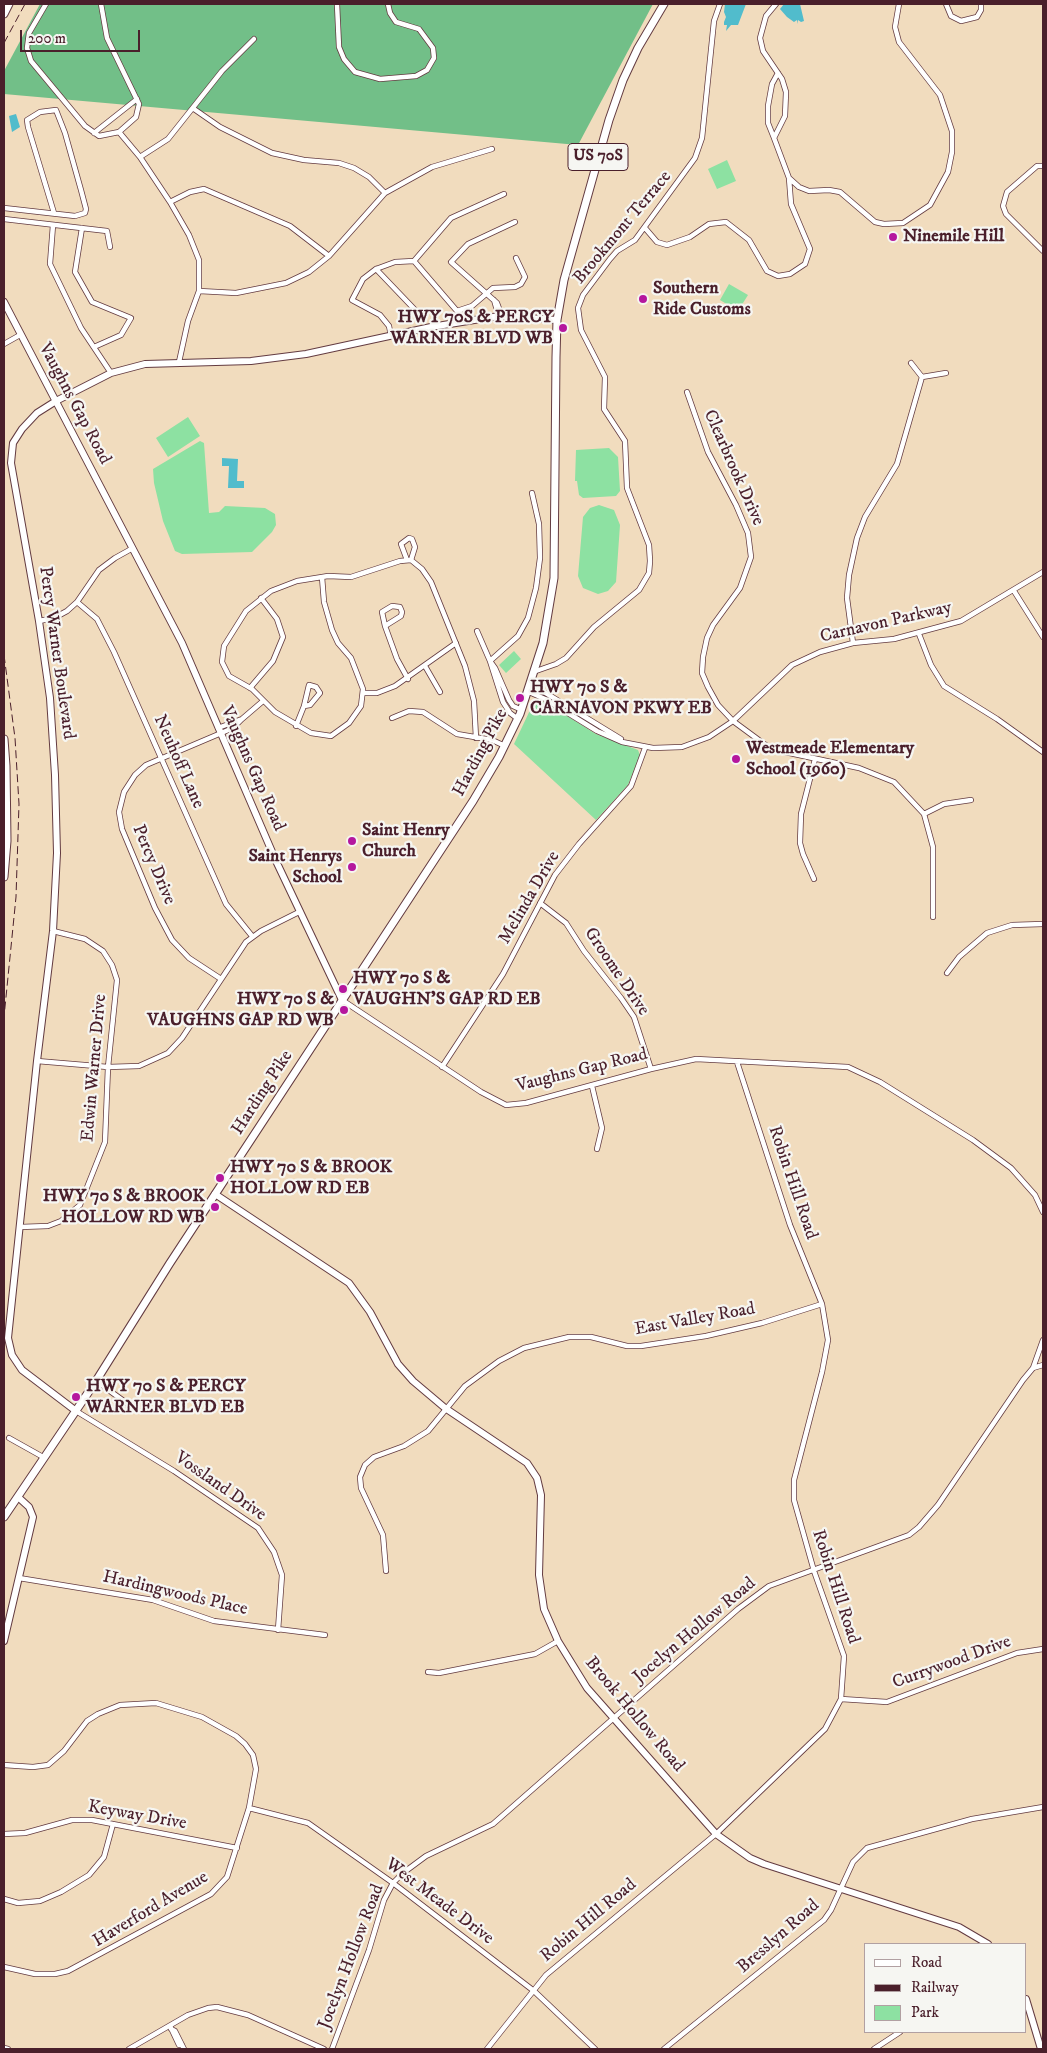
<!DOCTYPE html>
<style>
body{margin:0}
#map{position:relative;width:1047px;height:2053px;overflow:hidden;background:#f1dcbe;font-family:"IM FELL DW Pica",serif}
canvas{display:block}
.frame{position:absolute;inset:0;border:5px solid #4a1f2b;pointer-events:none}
.legend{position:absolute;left:864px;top:1943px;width:162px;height:90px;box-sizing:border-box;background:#f6f6f2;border:1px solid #b1a0a2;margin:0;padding:6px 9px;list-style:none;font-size:15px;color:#4a1f2b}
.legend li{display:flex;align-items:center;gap:10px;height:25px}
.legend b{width:25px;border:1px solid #b1a0a2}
.scale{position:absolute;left:20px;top:30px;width:120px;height:22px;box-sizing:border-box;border:2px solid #4a1f2b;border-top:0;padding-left:6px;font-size:15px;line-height:18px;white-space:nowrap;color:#4a1f2b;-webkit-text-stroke:4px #f6f6f2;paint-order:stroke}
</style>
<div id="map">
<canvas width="1047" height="2053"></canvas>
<div class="frame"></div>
<ul class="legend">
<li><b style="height:6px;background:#fff"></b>Road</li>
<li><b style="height:6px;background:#4a1f2b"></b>Railway</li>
<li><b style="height:14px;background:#8de1a2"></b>Park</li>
</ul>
<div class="scale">200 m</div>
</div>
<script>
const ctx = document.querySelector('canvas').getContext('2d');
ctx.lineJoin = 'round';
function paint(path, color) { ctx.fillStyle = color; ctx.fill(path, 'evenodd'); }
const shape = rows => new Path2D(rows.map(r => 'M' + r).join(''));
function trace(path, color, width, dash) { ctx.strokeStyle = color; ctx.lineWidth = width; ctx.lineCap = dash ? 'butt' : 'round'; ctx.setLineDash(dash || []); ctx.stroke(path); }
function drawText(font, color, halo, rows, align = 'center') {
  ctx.font = font + ' "IM FELL DW Pica",serif'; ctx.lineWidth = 4.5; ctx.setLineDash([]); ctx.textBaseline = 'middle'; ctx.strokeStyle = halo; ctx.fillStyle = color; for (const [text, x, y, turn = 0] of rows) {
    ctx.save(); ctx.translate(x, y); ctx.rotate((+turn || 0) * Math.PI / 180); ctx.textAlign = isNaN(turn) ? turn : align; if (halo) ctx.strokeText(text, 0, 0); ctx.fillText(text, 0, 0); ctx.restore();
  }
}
paint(shape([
 [727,160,736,181,717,189,708,169],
 [729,284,748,295,738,311,720,300],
 [188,417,200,436,168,457,156,438],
 [200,441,204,443,209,513,219,512,225,506,265,508,275,514,276,525,272,532,252,552,182,554,175,551,163,521,154,483,153,469],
 [609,448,618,457,620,491,616,496,583,498,579,495,577,481,575,481,576,450],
 [599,505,614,510,620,525,616,582,608,591,598,594,583,588,578,576,583,517,590,508],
 [514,651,521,659,506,673,499,665],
 [540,702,545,702,596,734,638,750,640,755,628,785,596,820,514,744,532,706]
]), '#8de1a2');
paint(shape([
 [40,4,653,4,578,145,4,94,4,71]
]), '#72bf88');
paint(shape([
 [725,4,746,4,738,25,731,25,726,31,727,25,724,25,724,22,726,17,724,12],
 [784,4,800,4,804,21,801,22,798,20,797,24,797,20,794,22,787,17,780,9],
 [16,114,20,127,12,132,9,116],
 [222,458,238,459,237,481,244,481,244,488,228,488,229,466,222,466]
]), '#51bccc');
const street = shape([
 [46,4,29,33,27,48,31,61,85,126,99,136,119,132,136,117,139,104,107,38,101,4],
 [337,4,339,47,344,59,355,72,380,79,416,76,427,70,434,58,433,48,419,29,396,22,390,13,388,4],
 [776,4,766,16,760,38,763,51,782,79,786,92,785,116,774,138,768,123,768,106,772,84,778,73],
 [946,4,951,16,961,21,977,17,981,10,981,4],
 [194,109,220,127,272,153,304,160,339,163,354,168,369,177,385,193],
 [119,132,140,157,170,202,189,235,199,260,199,291,188,321,179,362],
 [94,133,137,99],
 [774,138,789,178,799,187,809,191,829,190,840,192,875,222,884,224,903,223,930,205,948,172,952,152,952,131,940,95,899,42,895,27,899,4],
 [140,157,168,139,222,71,254,39],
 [1043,166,1037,166,1007,192,1003,206,1006,214,1043,251],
 [170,202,190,192,204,189,290,226,329,256],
 [4,208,75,216,85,213,86,209,81,190,65,133,56,110,40,112,27,120,28,127,54,213],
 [4,219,107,231,110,247],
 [53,225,50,264,81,328,111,373],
 [82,228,75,272,92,302,131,318,121,335,94,347],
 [645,228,657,242,667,245,690,237,709,224,726,222,749,240,767,271,778,276,790,274,805,264,810,249,791,204,789,178],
 [414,261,451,218,504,194],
 [376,269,419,314],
 [199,291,236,293,286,283,309,272,329,256,385,193,432,167,492,149],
 [494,300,498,314],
 [499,316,500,311,497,303,451,262,468,244,515,222],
 [391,336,389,326,380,315,352,300,363,279,376,269,395,262,414,261,457,311,472,306,493,288,515,287,521,284,525,277,516,258],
 [4,344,20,335],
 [911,363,922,377],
 [687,392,708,452,736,505,748,533,751,557,740,588,713,625,707,638,703,657,702,673,708,687,718,705,733,721,771,749,859,768,894,782,924,814,933,847,933,917],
 [407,560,401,544,409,538,412,539,415,547,411,560],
 [322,577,324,602,332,630,338,643,351,658,363,689,361,706,349,723,331,736,311,733,275,712,252,689,229,676,222,662,224,646,246,611,271,591,297,581,322,577,328,576,351,577,400,561,411,560,422,569,431,582,465,666,474,701,476,738],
 [1014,591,1043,637],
 [77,602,97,619,114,652,226,904,252,936],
 [39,621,54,618,67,611,77,602,99,570,115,558,133,548],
 [385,626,382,612,392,606,400,607,402,612,401,616,385,626,397,659,408,679],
 [477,631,490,661,518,636,528,618,536,588,540,558,539,524,532,493],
 [919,634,931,665,944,686,997,719,1043,752],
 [853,643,847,598,849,575,857,538,865,517,897,464,922,377,946,373],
 [425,666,440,692],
 [536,671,556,664,566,658,594,627,639,590,649,573,650,561,649,545,627,488,625,441,604,409,605,377,581,330,578,308,583,295,610,259,617,251,635,240,695,158,702,138,714,21,720,4],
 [531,684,621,739],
 [250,688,273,661,283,637,277,619,261,598],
 [529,692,545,699,597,731,622,742,653,748,682,747,709,737,733,721,792,665,820,652,853,643,894,639,961,621,1043,572],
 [363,693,377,693,395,686,456,643],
 [392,718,409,711,423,712,457,734,492,740,505,746],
 [242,719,263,701],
 [518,719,510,713,503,702,490,661,495,668,509,700,513,706,522,710],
 [296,726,304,706,310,705,320,693,316,687,309,685,304,706],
 [218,728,242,719,233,728,146,765,135,775,124,792,119,812,122,829,155,908,172,940,189,958,221,979],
 [924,814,944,804,971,800],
 [814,879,803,854,800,843,801,814,815,759],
 [540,903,566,923,584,951,621,998,634,1017,651,1069],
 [947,973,959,957,987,933,1012,925,1043,924],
 [342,1000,481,1092,506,1105,526,1103,651,1069,696,1059,848,1067,880,1082,973,1140,1011,1168,1035,1195,1043,1212],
 [37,1061,108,1067,139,1066,168,1053,182,1038,246,942,261,931,299,912],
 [442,1067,503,974,555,875,579,844,631,786,645,748],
 [592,1086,602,1128,597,1149],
 [20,1227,48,1226,61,1221,80,1205,105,1142,108,1067,117,980,112,965,103,951,85,939,53,931],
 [1033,1368,1043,1340],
 [96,1381,128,1404],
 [76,1411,174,1471,258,1528,274,1552,282,1575,278,1630],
 [9,1438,43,1457],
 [386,1571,383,1535,361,1488,360,1477,365,1465,374,1457,404,1446,428,1431,465,1386,499,1361,524,1348,569,1337,591,1337,627,1346,641,1346,706,1336,762,1323,822,1304],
 [19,1578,153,1600,214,1621,325,1635],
 [428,1672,439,1673,535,1654,558,1641],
 [841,1699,887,1702,1017,1653,1043,1649],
 [4,1765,33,1767,48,1765,64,1751,87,1721,98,1714,120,1705,156,1703,202,1717,236,1736,245,1744,253,1755,256,1769,249,1808,227,1877,211,1894,68,1971,55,1974,35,1974,4,1967],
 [249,1808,308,1823,393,1883,534,1991,595,2049],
 [4,1834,25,1833,72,1820,92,1820,237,1848],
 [4,1899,18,1903,40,1901,61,1892,89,1875,104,1857,113,1824],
 [171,2028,179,2045,182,2045],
 [171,2029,175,2031,184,2049],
 [4,2048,8,2049],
 [129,2049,188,2015,208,2008,217,2007,248,2015,324,2049],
 [332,2049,369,1950,384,1900,393,1883,403,1873,426,1856,493,1824,738,1609,769,1586,909,1535,919,1527,938,1505,1023,1380,1033,1368,1043,1365],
 [487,2049,546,1975,716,1834,825,1729,841,1699,844,1656,814,1571,794,1500,794,1480,822,1372,828,1340,822,1304,790,1225,737,1062],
 [664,2049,824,1920,831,1910,853,1862,867,1848,972,1819,1043,1807],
 [874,2049,900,2032]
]);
const secondary = shape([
 [4,302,182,643,276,861,342,1000],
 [215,1194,349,1283,370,1312,398,1364,413,1381,445,1408,527,1463,537,1478,541,1495,539,1575,544,1609,558,1641,587,1688,716,1834,750,1858,764,1864,959,1927,988,1944],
 [76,1411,22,1370,12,1355,8,1338,37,1061,53,931,57,853,55,775,50,698,39,621,11,463,13,443,22,429,37,413,56,401,111,373,145,364,251,361,306,354,431,327,499,316,557,320],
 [4,1641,33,1517,29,1507,18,1497],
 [1026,1999,1041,2049]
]);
const primary = shape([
 [4,14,9,4],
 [4,739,6,766,7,841,4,877],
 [4,1517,96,1381,170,1263,473,801,499,757,520,714,543,643,554,578,556,357,557,320,564,280,609,120,623,80,638,48,664,4]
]);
trace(street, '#633b41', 6);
trace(secondary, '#633b41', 8);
trace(primary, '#633b41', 9);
trace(street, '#fff', 4.5);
trace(secondary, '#fff', 6);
trace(primary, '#fff', 7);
trace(shape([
 [4,43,25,4],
 [4,655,15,738,19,804,16,897,4,1017]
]), '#4a1f2b', 1, [8, 4]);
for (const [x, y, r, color] of [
 [893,237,5,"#b5179e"],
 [643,299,5,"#b5179e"],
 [563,328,5,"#b5179e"],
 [520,698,5,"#b5179e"],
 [736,759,5,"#b5179e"],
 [352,841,5,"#b5179e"],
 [352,867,5,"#b5179e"],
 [343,989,5,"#b5179e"],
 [344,1010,5,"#b5179e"],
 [220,1178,5,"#b5179e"],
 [215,1207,5,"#b5179e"],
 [76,1397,5,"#b5179e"]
]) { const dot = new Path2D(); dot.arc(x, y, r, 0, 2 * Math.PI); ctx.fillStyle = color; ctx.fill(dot); trace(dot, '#f6f6f2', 2); }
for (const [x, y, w] of [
 [598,157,60]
]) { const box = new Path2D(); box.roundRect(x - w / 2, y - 13.5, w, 27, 4); ctx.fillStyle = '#f6f6f2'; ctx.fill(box); trace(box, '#4a1f2b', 1); }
drawText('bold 16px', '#4a1f2b', null, [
 ["US 70S",598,157]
]);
drawText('18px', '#4a1f2b', '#f6f6f2', [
 ["Brookmont Terrace",623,228,-50],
 ["Vaughns Gap Road",74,404,62],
 ["Clearbrook Drive",733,468,66],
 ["Carnavon Parkway",886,623,-13],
 ["Percy Warner Boulevard",56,653,82],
 ["Harding Pike",481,753,-62],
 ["Neuhoff Lane",178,762,66],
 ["Vaughns Gap Road",252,769,66],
 ["Percy Drive",153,865,67],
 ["Melinda Drive",530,898,-60],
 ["Groome Drive",616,972,56],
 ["Edwin Warner Drive",95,1068,-85],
 ["Vaughns Gap Road",582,1071,-14],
 ["Harding Pike",263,1093,-57],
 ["Robin Hill Road",792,1183,71],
 ["East Valley Road",695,1320,-10],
 ["Vossland Drive",220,1487,35],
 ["Robin Hill Road",835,1587,72],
 ["Hardingwoods Place",175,1594,13],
 ["Jocelyn Hollow Road",695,1631,-40],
 ["Currywood Drive",952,1663,-20],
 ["Brook Hollow Road",634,1715,50],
 ["Keyway Drive",137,1816,10],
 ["West Meade Drive",439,1902,37],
 ["Haverford Avenue",151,1910,-31],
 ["Robin Hill Road",589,1921,-40],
 ["Bresslyn Road",779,1937,-41],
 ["Jocelyn Hollow Road",352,1957,-69]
]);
drawText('bold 18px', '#4a1f2b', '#f6f6f2', [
 ["Ninemile Hill",903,237],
 ["Southern",653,289],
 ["Ride Customs",653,310],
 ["HWY 70S & PERCY",553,318,"right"],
 ["WARNER BLVD WB",553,339,"right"],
 ["HWY 70 S &",530,688],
 ["CARNAVON PKWY EB",530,709],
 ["Westmeade Elementary",746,749],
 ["School (1960)",746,770],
 ["Saint Henry",362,831],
 ["Church",362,852],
 ["Saint Henrys",342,857,"right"],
 ["School",342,878,"right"],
 ["HWY 70 S &",353,979],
 ["VAUGHN'S GAP RD EB",353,1000],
 ["HWY 70 S &",334,1000,"right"],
 ["VAUGHNS GAP RD WB",334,1021,"right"],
 ["HWY 70 S & BROOK",230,1168],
 ["HOLLOW RD EB",230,1189],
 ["HWY 70 S & BROOK",205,1197,"right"],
 ["HOLLOW RD WB",205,1218,"right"],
 ["HWY 70 S & PERCY",86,1387],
 ["WARNER BLVD EB",86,1408]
], 'left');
</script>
